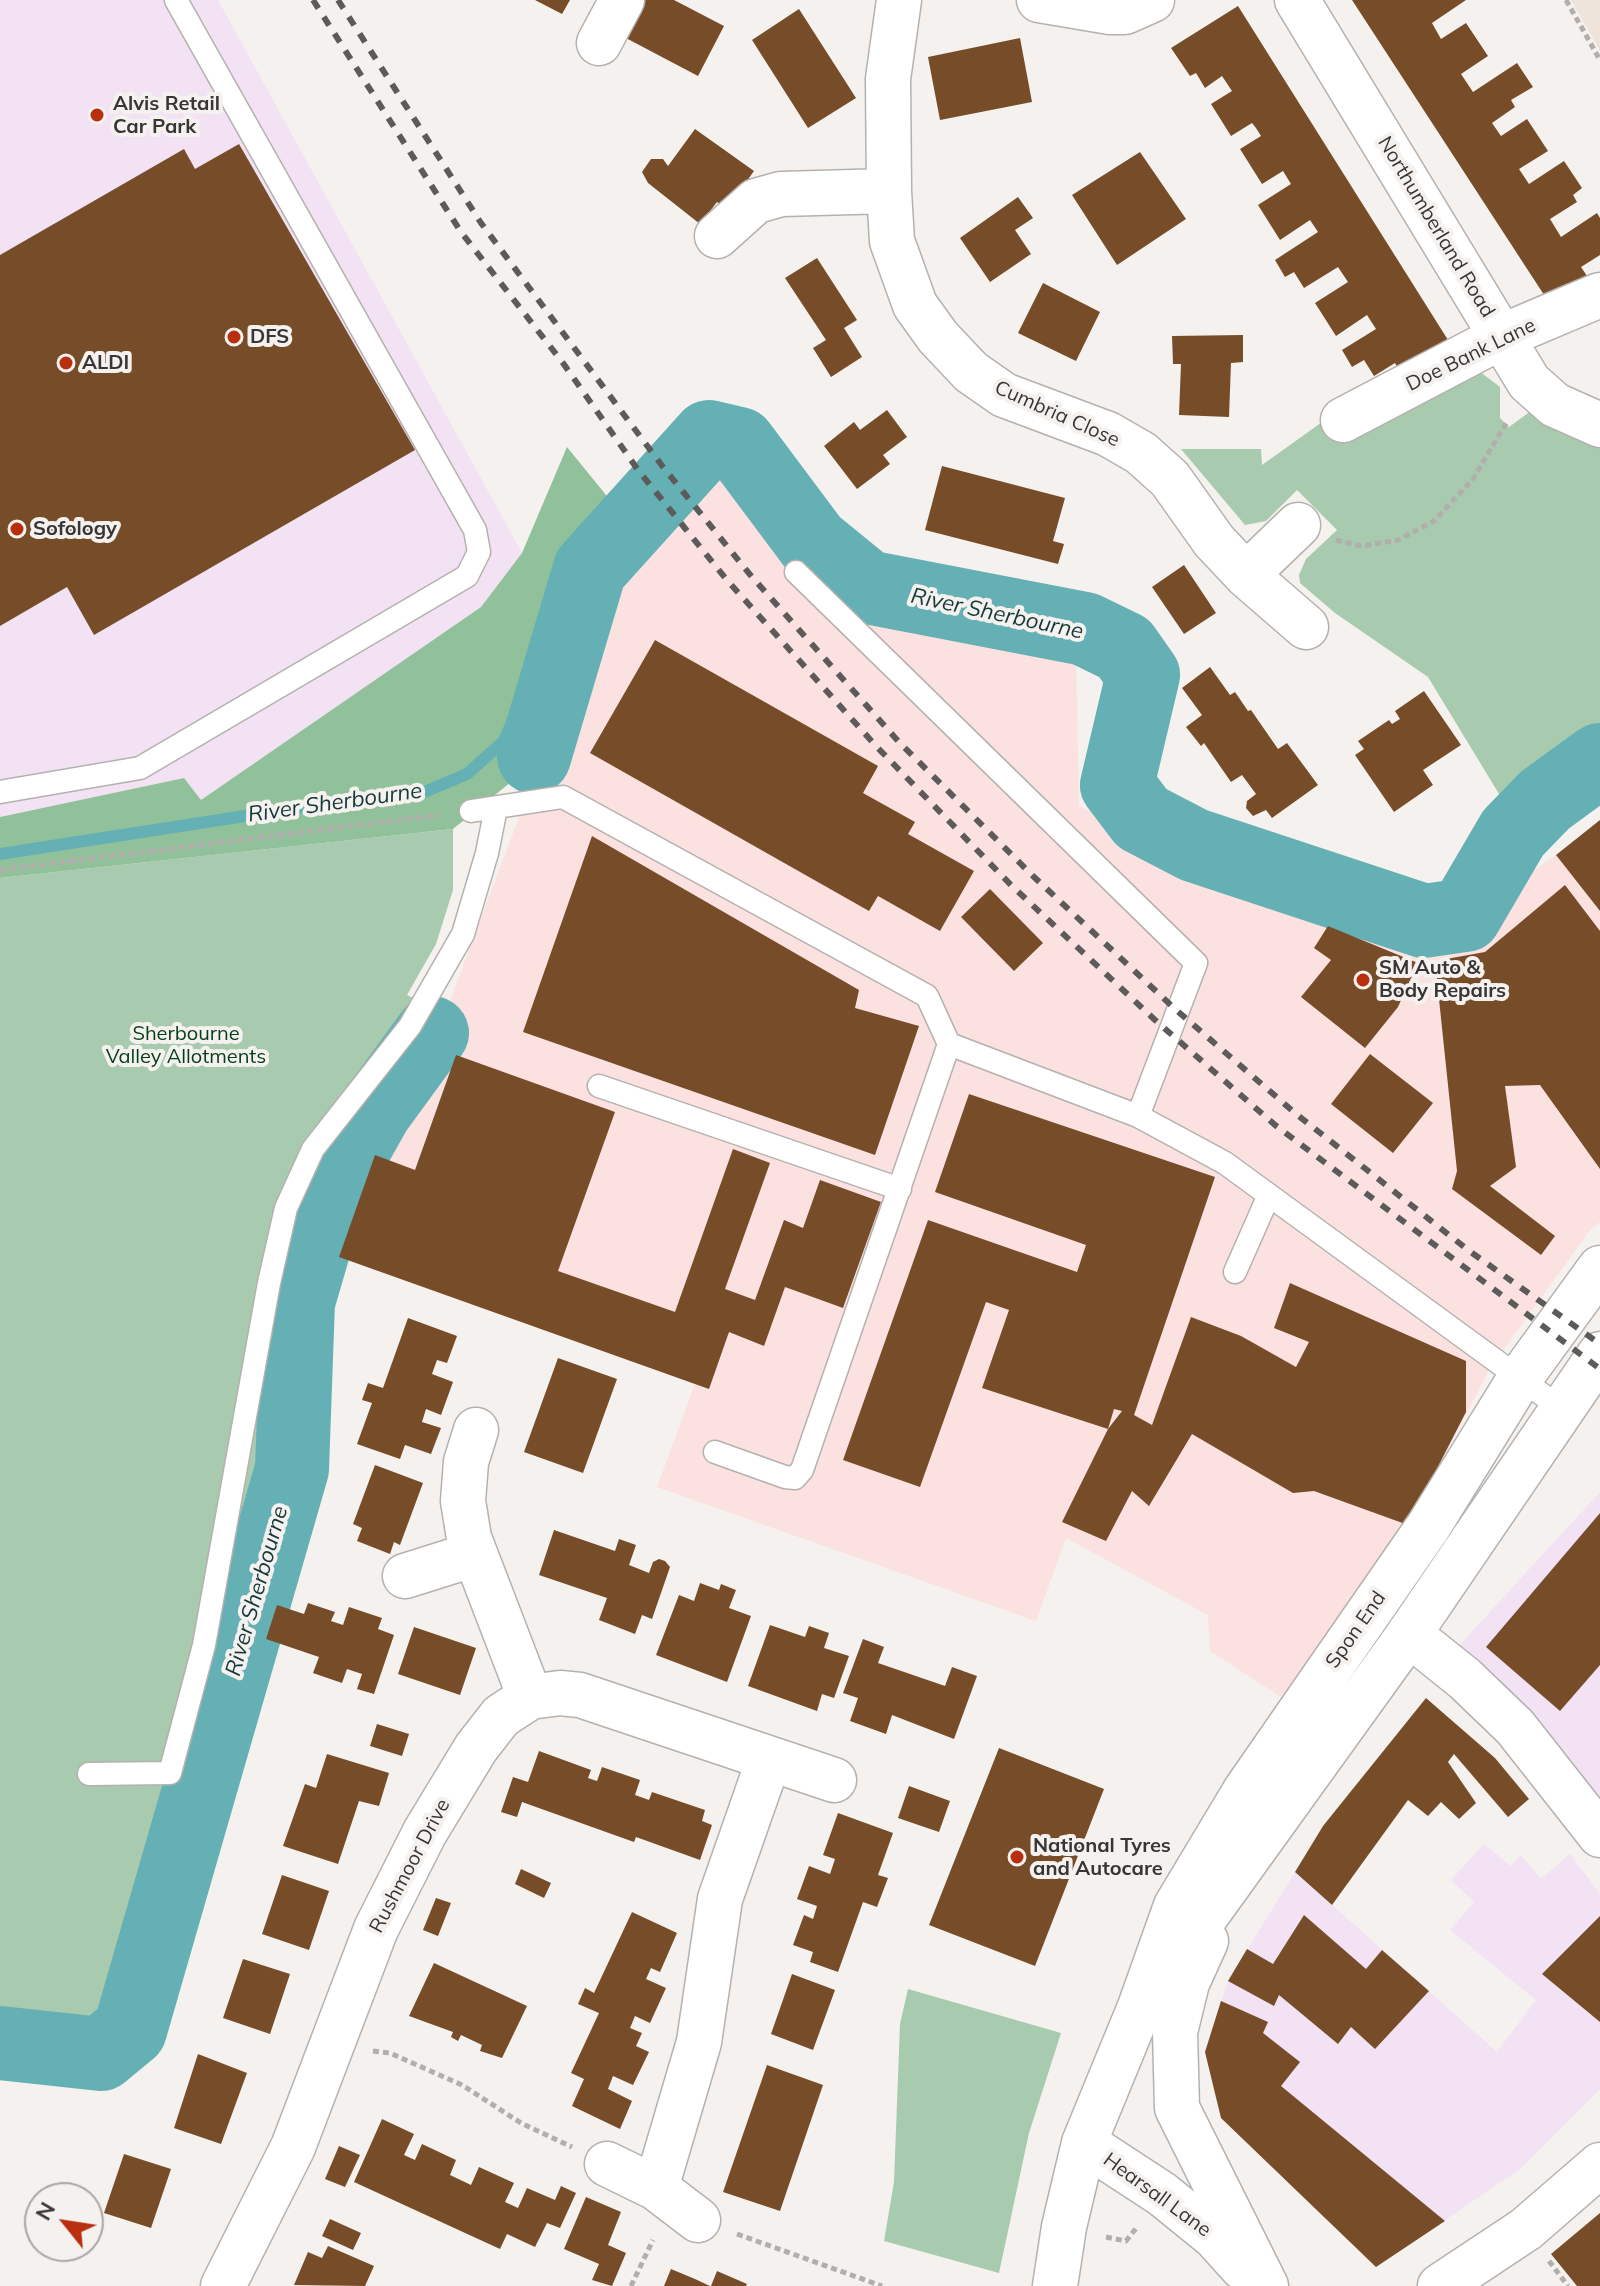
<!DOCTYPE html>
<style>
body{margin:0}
#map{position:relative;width:1600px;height:2286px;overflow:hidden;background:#f5f1ee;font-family:Mulish,sans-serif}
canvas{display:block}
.north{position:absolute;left:24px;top:2182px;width:80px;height:80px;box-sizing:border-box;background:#f5f1ee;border:2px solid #a9a6a4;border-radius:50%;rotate:300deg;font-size:22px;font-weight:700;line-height:32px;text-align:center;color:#383635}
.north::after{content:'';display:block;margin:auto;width:28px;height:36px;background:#b92e0d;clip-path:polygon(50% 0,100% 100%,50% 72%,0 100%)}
</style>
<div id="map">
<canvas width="1600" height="2286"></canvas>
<div class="north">N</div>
</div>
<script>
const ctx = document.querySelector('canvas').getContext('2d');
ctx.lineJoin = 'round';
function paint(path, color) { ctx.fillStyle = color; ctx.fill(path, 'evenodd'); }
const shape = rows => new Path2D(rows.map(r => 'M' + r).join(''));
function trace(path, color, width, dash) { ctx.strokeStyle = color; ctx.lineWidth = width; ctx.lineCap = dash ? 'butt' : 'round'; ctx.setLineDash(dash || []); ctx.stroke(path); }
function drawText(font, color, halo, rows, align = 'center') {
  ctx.font = font + ' Mulish,sans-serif'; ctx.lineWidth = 8; ctx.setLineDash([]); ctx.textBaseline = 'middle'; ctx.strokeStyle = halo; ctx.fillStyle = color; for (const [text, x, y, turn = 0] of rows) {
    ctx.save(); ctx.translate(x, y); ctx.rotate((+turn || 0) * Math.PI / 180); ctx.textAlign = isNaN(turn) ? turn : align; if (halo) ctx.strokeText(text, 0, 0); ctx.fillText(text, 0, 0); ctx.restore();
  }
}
paint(shape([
 [0,0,218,0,522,553,481,607,201,800,184,778,0,817],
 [1600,1492,1600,1797,1541,1727,1455,1650],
 [1484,1844,1511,1866,1521,1855,1541,1879,1570,1854,1600,1894,1600,2089,1520,2169,1376,2267,1221,2118,1205,2052,1228,1981,1295,1872,1497,2052,1536,2000,1450,1930,1474,1902,1451,1880]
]), '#f2e2f4');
paint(shape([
 [724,459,858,613,1076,654,1079,806,1410,954,1556,855,1600,911,1600,1222,1590,1230,1489,1370,1408,1525,1281,1697,1210,1651,1208,1615,1066,1538,1036,1621,657,1487,695,1384,339,1257,321,1254,352,1160,436,1038,607,583]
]), '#fce1e1');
paint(shape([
 [1571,0,1600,0,1600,51]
]), '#eee4db');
paint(shape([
 [1475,368,1500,387,1500,418,1509,427,1531,411,1600,441,1600,748,1570,765,1513,817,1428,677,1335,613,1300,583,1299,575,1306,559,1337,530,1297,490,1266,521,1245,525,1181,449,1261,449,1262,465,1325,420],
 [453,829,453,890,436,944,407,995,434,1008,356,1125,315,1203,284,1301,277,1466,125,2025,100,2047,0,2036,0,878],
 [908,1989,1061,2033,1029,2133,999,2273,884,2241,894,2182,900,2024]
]), '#a8caae');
paint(shape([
 [567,447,645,543,607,583,543,756,453,829,0,878,0,817,184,778,201,800,481,607,522,553]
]), '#91c19a');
trace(shape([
 [0,854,309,806,415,796,467,774,504,741,521,701,552,595,566,579,590,569]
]), '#64b0b5', 12);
trace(shape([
 [534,757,590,569,709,437,739,444,813,543,867,587,1085,629,1124,648,1143,675,1117,785,1142,818,1194,845,1424,921,1465,915,1513,833,1545,800,1600,760],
 [0,2043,101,2054,130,2030,292,1469,298,1302,331,1189,375,1111,432,1033]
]), '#64b0b5', 74);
paint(shape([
 [535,0,570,0,562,14],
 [644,0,674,0,724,26,698,76,624,37],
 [1352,0,1466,0,1432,23,1441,39,1466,23,1488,56,1461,74,1473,92,1517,63,1533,87,1511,100,1515,107,1492,123,1501,136,1527,119,1548,151,1519,169,1529,184,1564,161,1582,188,1573,195,1577,202,1550,219,1561,237,1597,213,1600,218,1600,255,1581,267,1587,276,1548,301],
 [1238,6,1448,340,1399,370,1395,363,1374,376,1364,360,1352,367,1342,350,1376,329,1367,315,1336,336,1315,303,1348,282,1338,267,1304,288,1294,272,1285,277,1275,260,1318,232,1310,220,1280,240,1258,205,1291,184,1283,171,1262,184,1240,149,1261,136,1256,128,1252,123,1231,136,1211,104,1232,91,1222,76,1205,88,1196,73,1190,76,1171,48],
 [799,9,856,98,808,128,752,40],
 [1020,38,1032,102,940,120,928,57],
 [695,129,754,171,727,209,717,202,700,224,648,183,642,172,651,159,663,159,668,166],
 [239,144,415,450,94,635,67,587,0,626,0,255,184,149,195,169],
 [1140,152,1186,219,1117,265,1072,195],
 [1018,197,1033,218,1015,230,1031,254,990,282,960,238],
 [817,258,857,320,844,328,862,357,831,377,813,348,826,340,785,278],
 [1043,283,1100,312,1076,361,1018,333],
 [1243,335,1243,362,1231,363,1229,417,1179,415,1181,364,1173,364,1172,336],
 [887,410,907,437,883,455,890,464,857,489,824,446,854,422,860,430],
 [942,466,1065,498,1053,541,1064,544,1058,564,925,530],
 [1184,565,1216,613,1184,634,1152,587],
 [655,640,878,766,863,793,915,822,908,834,974,871,940,931,878,896,869,911,590,753],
 [1210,667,1230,695,1235,692,1248,711,1251,710,1278,749,1287,743,1318,785,1272,818,1266,810,1253,816,1246,808,1247,801,1256,794,1242,775,1231,782,1204,743,1201,746,1186,727,1202,715,1182,688],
 [1424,691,1461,745,1423,770,1433,785,1394,812,1355,755,1364,749,1358,741,1389,720,1392,724,1400,719,1395,711],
 [1600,820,1600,911,1556,855],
 [592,836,859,990,855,1008,919,1026,875,1155,523,1032],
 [1565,885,1600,931,1600,1169,1540,1085,1505,1086,1516,1167,1490,1186,1555,1236,1541,1255,1452,1189,1457,1171,1435,961,1485,952],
 [990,889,1043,943,1014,971,961,917],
 [1328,926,1418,963,1398,1007,1365,1048,1301,997,1331,960,1314,948],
 [1370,1054,1433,1103,1393,1153,1331,1104],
 [456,1055,615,1112,558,1271,675,1312,733,1149,770,1163,725,1289,755,1300,784,1220,803,1228,820,1180,881,1202,843,1308,785,1287,764,1346,729,1332,709,1389,339,1257,375,1155,415,1170],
 [969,1094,1215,1177,1134,1415,1152,1425,1191,1317,1241,1336,1296,1367,1309,1342,1274,1328,1290,1283,1466,1361,1466,1412,1408,1525,1314,1491,1293,1493,1192,1434,1149,1506,1132,1491,1106,1541,1062,1522,1108,1429,1122,1411,1114,1409,1108,1429,982,1388,1009,1310,986,1302,920,1487,843,1460,928,1220,1077,1272,1086,1245,935,1192],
 [408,1318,457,1336,447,1363,437,1360,432,1374,453,1382,441,1415,426,1409,422,1422,441,1428,431,1454,405,1445,400,1459,357,1444,372,1403,362,1400,368,1383,383,1388],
 [558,1358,617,1379,583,1473,524,1452],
 [375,1465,423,1483,400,1545,394,1542,390,1554,357,1541,362,1528,353,1524],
 [1600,1513,1600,1665,1560,1711,1486,1647],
 [554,1530,615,1551,619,1539,636,1545,629,1565,649,1573,653,1562,659,1559,665,1561,670,1567,652,1619,642,1615,635,1634,599,1620,607,1598,539,1575],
 [700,1583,719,1590,721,1584,736,1590,729,1608,751,1616,727,1682,656,1655,679,1595,694,1601],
 [308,1603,335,1612,331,1621,343,1625,349,1607,382,1618,378,1629,394,1635,374,1694,357,1689,362,1674,347,1669,342,1683,313,1673,319,1657,266,1639,277,1605,304,1614],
 [770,1625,805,1637,809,1626,829,1633,824,1648,849,1656,834,1698,822,1694,817,1711,748,1686],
 [414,1627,476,1648,460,1695,398,1674],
 [863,1639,884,1647,878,1663,945,1686,952,1667,977,1676,954,1739,892,1715,886,1734,850,1721,858,1698,843,1693],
 [1426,1698,1495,1758,1529,1799,1508,1817,1454,1754,1448,1762,1476,1803,1459,1819,1441,1802,1428,1816,1408,1800,1332,1905,1295,1872,1323,1826],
 [377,1724,409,1734,402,1756,370,1746],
 [999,1748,1104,1789,1035,1966,929,1925],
 [539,1751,591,1770,588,1778,597,1781,602,1767,640,1780,635,1795,649,1800,652,1792,705,1810,702,1821,712,1825,700,1860,636,1837,634,1842,522,1802,517,1817,501,1812,513,1777,528,1782],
 [327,1754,389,1773,379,1806,359,1801,338,1864,283,1846,305,1784,316,1788],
 [909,1786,950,1801,939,1832,898,1818],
 [838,1813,893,1833,878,1875,888,1878,877,1907,863,1902,838,1972,810,1962,813,1952,793,1945,804,1915,813,1919,817,1906,797,1899,809,1866,830,1874,835,1859,823,1855],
 [521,1869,551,1883,544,1898,515,1884],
 [282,1875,329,1891,309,1950,262,1934],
 [436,1898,451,1903,438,1936,423,1930],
 [632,1912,677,1933,660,1972,651,1968,646,1979,666,1988,650,2023,635,2016,630,2028,642,2033,636,2046,649,2052,633,2085,613,2076,608,2089,632,2101,620,2129,572,2106,584,2079,571,2073,599,2013,578,2004,585,1988,594,1993],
 [1304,1915,1366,1969,1382,1950,1429,1991,1375,2049,1351,2027,1338,2044,1279,1995,1274,2006,1228,1981,1247,1949,1273,1964],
 [1600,1916,1600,2022,1542,1974],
 [243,1959,290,1974,270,2034,223,2018],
 [434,1963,527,2006,502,2058,480,2051,482,2045,461,2035,458,2041,451,2037,453,2032,409,2016],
 [792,1974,835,1990,813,2050,771,2034],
 [1221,2001,1268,2022,1263,2033,1300,2062,1281,2086,1445,2221,1376,2267,1221,2118,1205,2052],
 [198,2054,247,2073,221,2144,174,2128],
 [767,2065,823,2085,780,2211,723,2192],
 [382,2119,414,2134,404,2155,415,2160,422,2144,456,2160,450,2175,471,2185,479,2167,514,2183,505,2202,518,2208,527,2188,555,2200,561,2186,576,2193,560,2228,547,2223,535,2247,507,2234,500,2249,354,2182],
 [339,2146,360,2155,345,2187,325,2179],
 [124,2154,171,2169,151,2228,104,2213],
 [586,2197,621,2212,608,2245,626,2253,612,2286,592,2280,599,2264,564,2249],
 [1600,2213,1600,2286,1577,2286,1551,2254],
 [330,2219,361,2233,353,2250,322,2236],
 [328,2246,374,2266,365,2286,294,2285,308,2252,322,2258],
 [671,2269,695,2279,710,2286,664,2286],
 [717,2271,747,2284,746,2286,711,2286]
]), '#774d29');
const service = shape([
 [796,572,1196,963,1138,1116],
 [0,792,140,768,467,576,479,552,475,530,176,0],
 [471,811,563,797,927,996,949,1044,802,1470,795,1478,785,1477,715,1452],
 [949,1044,1138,1116,1225,1163,1562,1409],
 [599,1086,900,1189],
 [1235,1272,1269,1195],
 [89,1774,170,1773,204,1645,269,1283,286,1208,313,1149,410,1026,463,934,487,853,496,808]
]);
const minor = shape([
 [899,0,888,79,889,191,892,241,915,305,938,337,971,372,1004,395,1108,434,1141,453,1170,479,1214,541,1246,575,1306,627],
 [1039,0,1110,12,1125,12,1152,0],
 [1297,0,1529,382,1555,405,1600,425],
 [599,43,622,0],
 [717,236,756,201,781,194,889,191],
 [1343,420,1503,336,1600,295],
 [1246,575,1298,525],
 [476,1430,466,1462,463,1501,469,1538,530,1697],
 [405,1576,475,1554],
 [1409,1634,1465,1679,1515,1727,1600,1835],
 [607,2164,656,2188,698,2220],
 [656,2188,699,2042,720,1899,769,1759],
 [223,2286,293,2147,376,1929,425,1832,476,1748,501,1716,530,1697,560,1693,580,1695,834,1780],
 [1440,2286,1526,2229,1600,2165]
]);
const secondary = shape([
 [1206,1941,1187,1983,1175,2032,1177,2108,1266,2286],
 [1167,1970,1409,1634,1600,1354],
 [1084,2143,1162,2194,1215,2237,1242,2267],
 [1055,2286,1064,2227,1084,2143,1140,2007,1176,1906,1245,1791,1428,1527,1520,1378,1600,1268]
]);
trace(service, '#b5b1ae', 25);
trace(minor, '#b5b1ae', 47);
trace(secondary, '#b5b1ae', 47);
trace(shape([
 [1566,0,1600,60],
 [1336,540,1362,546,1398,540,1434,521,1473,479,1508,420],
 [0,870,440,815],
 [373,2051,390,2053,462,2085,521,2123,572,2147],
 [737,2234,882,2286],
 [1106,2237,1126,2241,1137,2227],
 [1549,2261,1568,2286],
 [631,2286,653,2240]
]), '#b1aeac', 5, [6, 4]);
trace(service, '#fff', 22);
trace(minor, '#fff', 44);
trace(secondary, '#fff', 44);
trace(shape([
 [313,0,461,232,563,363,638,470,726,579,876,746,1011,885,1155,1020,1275,1125,1600,1369],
 [338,0,481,223,663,467,752,577,899,742,1033,876,1174,1008,1295,1113,1468,1250,1600,1344]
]), '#5d5b59', 6, [10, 10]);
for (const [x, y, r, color] of [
 [97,115,8,"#b92e0d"],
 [234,337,8,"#b92e0d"],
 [66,363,8,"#b92e0d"],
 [17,529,8,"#b92e0d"],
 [1363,980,8,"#b92e0d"],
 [1017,1857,8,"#b92e0d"]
]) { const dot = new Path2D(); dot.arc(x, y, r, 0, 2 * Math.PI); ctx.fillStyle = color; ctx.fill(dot); trace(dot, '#f5f1ee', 3); }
drawText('bold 20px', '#383635', '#f5f1ee', [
 ["Alvis Retail",113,104],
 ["Car Park",113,127],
 ["DFS",250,337],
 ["ALDI",82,363],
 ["Sofology",33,529],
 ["SM Auto &",1379,968],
 ["Body Repairs",1379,991],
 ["National Tyres",1033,1846],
 ["and Autocare",1033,1869]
], 'left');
drawText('20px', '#383635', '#f5f1ee', [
 ["Northumberland Road",1436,227,59],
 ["Doe Bank Lane",1471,355,-26],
 ["Cumbria Close",1057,414,24],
 ["Spon End",1356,1630,-55],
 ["Rushmoor Drive",410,1866,-62],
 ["Hearsall Lane",1157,2195,36]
]);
drawText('20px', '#033d19', '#f5f1ee', [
 ["Sherbourne",186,1034],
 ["Valley Allotments",186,1057]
]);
drawText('italic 22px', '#13393b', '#f5f1ee', [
 ["River Sherbourne",997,614,12],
 ["River Sherbourne",335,803,-8],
 ["River Sherbourne",257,1591,-74]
]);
</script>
